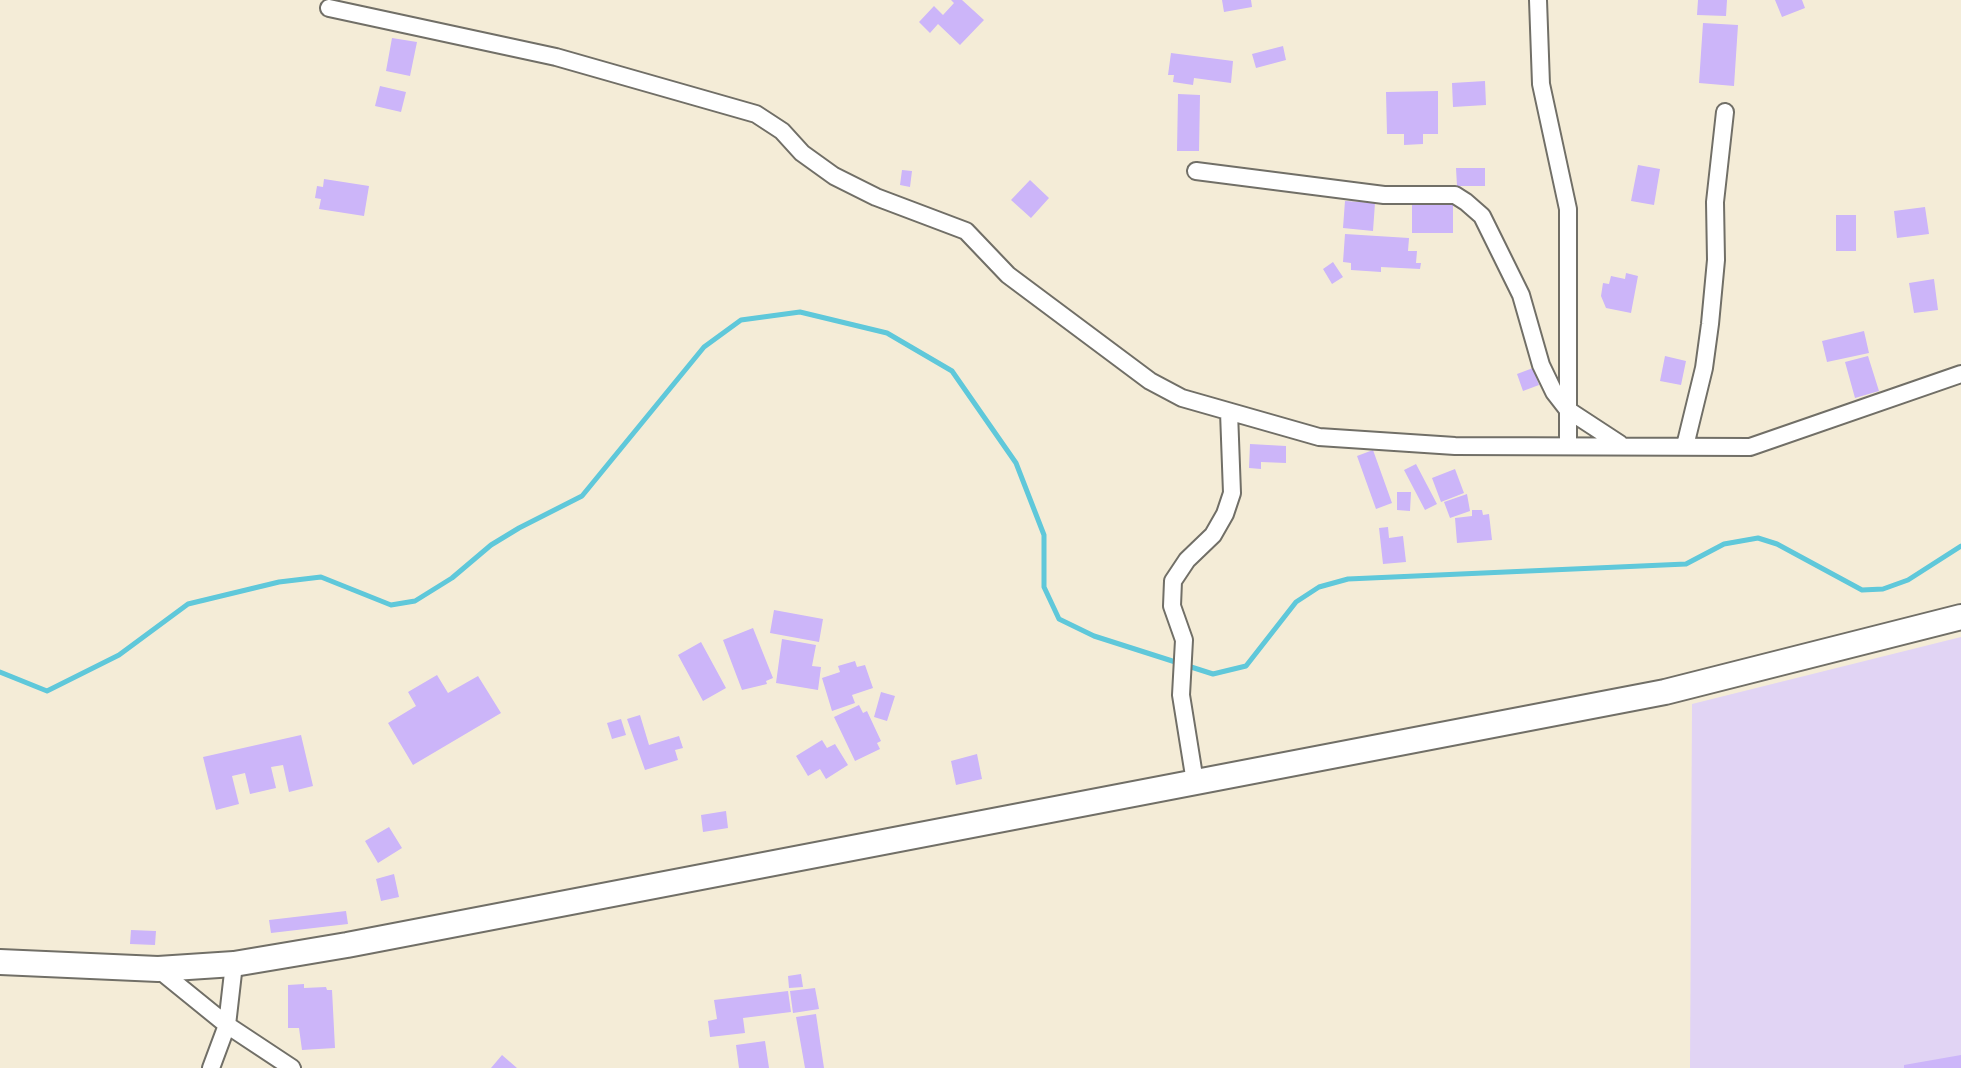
<!DOCTYPE html>
<style>
body{margin:0}
canvas{display:block;background:#f4ecd7}
</style>
<canvas width="1961" height="1068"></canvas>
<script>
const ctx = document.querySelector('canvas').getContext('2d');
ctx.lineJoin = 'round';
function paint(path, color) { ctx.fillStyle = color; ctx.fill(path, 'evenodd'); }
const shape = rows => new Path2D(rows.map(r => 'M' + r).join(''));
function trace(path, color, width, dash) { ctx.strokeStyle = color; ctx.lineWidth = width; ctx.lineCap = dash ? 'butt' : 'round'; ctx.setLineDash(dash || []); ctx.stroke(path); }
paint(shape([
 [1961,637,1961,1068,1690,1068,1692,704]
]), '#e1d4f4');
trace(shape([
 [0,672,47,691,119,655,188,604,279,582,321,577,391,605,415,601,452,578,491,545,519,528,582,496,704,347,741,320,800,312,887,333,952,371,1016,463,1044,535,1044,587,1059,619,1094,636,1213,674,1246,666,1296,602,1319,587,1348,579,1686,564,1724,544,1758,538,1777,544,1862,590,1883,589,1908,580,1961,546]
]), '#5fc8da', 5);
paint(shape([
 [951,0,962,0,984,20,960,45,938,24,930,33,919,22,934,6,943,15,954,3],
 [1222,0,1251,0,1252,7,1224,12],
 [1698,0,1727,0,1726,16,1697,15],
 [1775,0,1802,0,1805,8,1782,17],
 [1703,23,1738,25,1734,86,1699,83],
 [392,38,417,42,410,76,386,71],
 [1283,46,1286,60,1256,68,1252,54],
 [1171,53,1233,61,1231,83,1194,78,1193,85,1173,82,1174,75,1168,75],
 [1485,81,1486,105,1453,107,1452,83],
 [380,86,406,92,401,112,375,106],
 [1438,91,1438,134,1423,134,1423,144,1404,145,1404,134,1387,134,1386,92],
 [1178,94,1200,95,1199,151,1177,151],
 [1638,165,1660,169,1654,205,1631,201],
 [1456,168,1485,168,1485,186,1457,186],
 [902,170,912,171,910,187,900,185],
 [324,179,369,186,364,216,319,209,321,199,315,198,317,186,323,187],
 [1030,180,1049,198,1031,218,1011,200],
 [1345,201,1375,203,1373,231,1343,228],
 [1412,205,1453,205,1453,233,1412,233],
 [1925,207,1929,234,1897,238,1894,211],
 [1836,215,1856,215,1856,251,1836,251],
 [1345,234,1409,238,1408,251,1417,251,1416,263,1421,263,1420,269,1381,267,1381,272,1351,270,1351,263,1343,262],
 [1333,262,1343,277,1332,284,1323,269],
 [1626,273,1638,276,1631,313,1606,308,1601,296,1603,283,1609,284,1611,276,1625,279],
 [1934,279,1938,310,1914,313,1909,283],
 [1864,331,1869,353,1827,362,1822,341],
 [1665,356,1686,361,1681,385,1660,381],
 [1868,356,1879,391,1855,398,1845,362],
 [1533,368,1539,385,1523,391,1517,374],
 [1250,444,1286,446,1286,463,1261,462,1261,469,1249,468],
 [1373,450,1392,503,1376,509,1357,456],
 [1416,464,1437,504,1425,510,1404,470],
 [1455,469,1464,493,1441,502,1432,478],
 [1397,492,1411,492,1410,511,1397,510],
 [1467,494,1470,511,1450,518,1444,502],
 [1472,510,1482,510,1483,515,1489,514,1492,540,1457,543,1455,518,1472,516],
 [1388,527,1389,538,1403,536,1406,562,1383,564,1379,528],
 [774,610,823,619,819,642,770,633],
 [753,628,773,678,766,681,767,684,742,690,723,640],
 [782,639,816,645,812,666,821,667,818,690,776,683],
 [701,642,726,688,703,701,678,655],
 [855,661,857,667,865,665,873,688,852,695,855,703,832,711,822,678,840,672,838,666],
 [437,675,448,693,478,676,501,713,413,765,388,723,416,706,408,692],
 [881,692,895,696,887,721,874,717],
 [859,705,863,713,867,711,881,741,877,743,880,749,855,761,834,717],
 [640,715,649,745,679,736,683,748,675,750,678,760,645,770,627,719],
 [621,719,626,735,612,739,607,723],
 [301,735,313,786,289,792,283,765,271,767,276,788,250,794,245,773,232,776,239,804,216,810,203,757],
 [822,740,827,748,835,744,848,765,826,779,820,769,808,776,796,756],
 [977,754,982,779,956,785,951,761],
 [726,811,728,828,703,832,701,815],
 [389,827,402,848,378,863,365,841],
 [394,874,399,897,381,901,376,879],
 [346,911,348,924,271,933,269,920],
 [131,930,156,931,155,945,130,944],
 [801,974,803,987,789,988,788,976],
 [304,984,304,988,326,987,327,990,332,990,335,1048,302,1050,299,1028,288,1028,288,985],
 [815,988,819,1009,793,1013,790,991],
 [788,991,791,1012,743,1018,745,1033,710,1037,708,1021,717,1019,714,1000],
 [816,1014,824,1068,805,1068,796,1017],
 [765,1041,769,1068,739,1068,736,1045],
 [502,1055,517,1068,491,1068],
 [1961,1055,1961,1068,1904,1068,1904,1065]
]), '#ccb5f9');
const street = shape([
 [1538,0,1541,84,1568,209,1568,444],
 [329,8,556,57,756,114,782,131,802,153,834,176,876,197,966,231,1008,275,1150,381,1182,398,1319,437,1455,446,1750,447,1961,374],
 [1196,171,1384,195,1455,195,1466,202,1482,216,1521,295,1541,365,1554,392,1568,410,1620,444],
 [1685,446,1704,368,1710,324,1716,260,1715,202,1725,112],
 [1195,782,1181,695,1184,640,1172,606,1173,581,1187,560,1213,535,1225,514,1232,493,1229,412],
 [158,969,227,1025,292,1068],
 [211,1068,227,1025,234,964]
]);
const secondary = shape([
 [0,962,158,969,234,964,347,945,1665,692,1961,617]
]);
trace(street, '#716f67', 20);
trace(secondary, '#716f67', 28);
trace(street, '#fff', 16);
trace(secondary, '#fff', 24);
</script>
